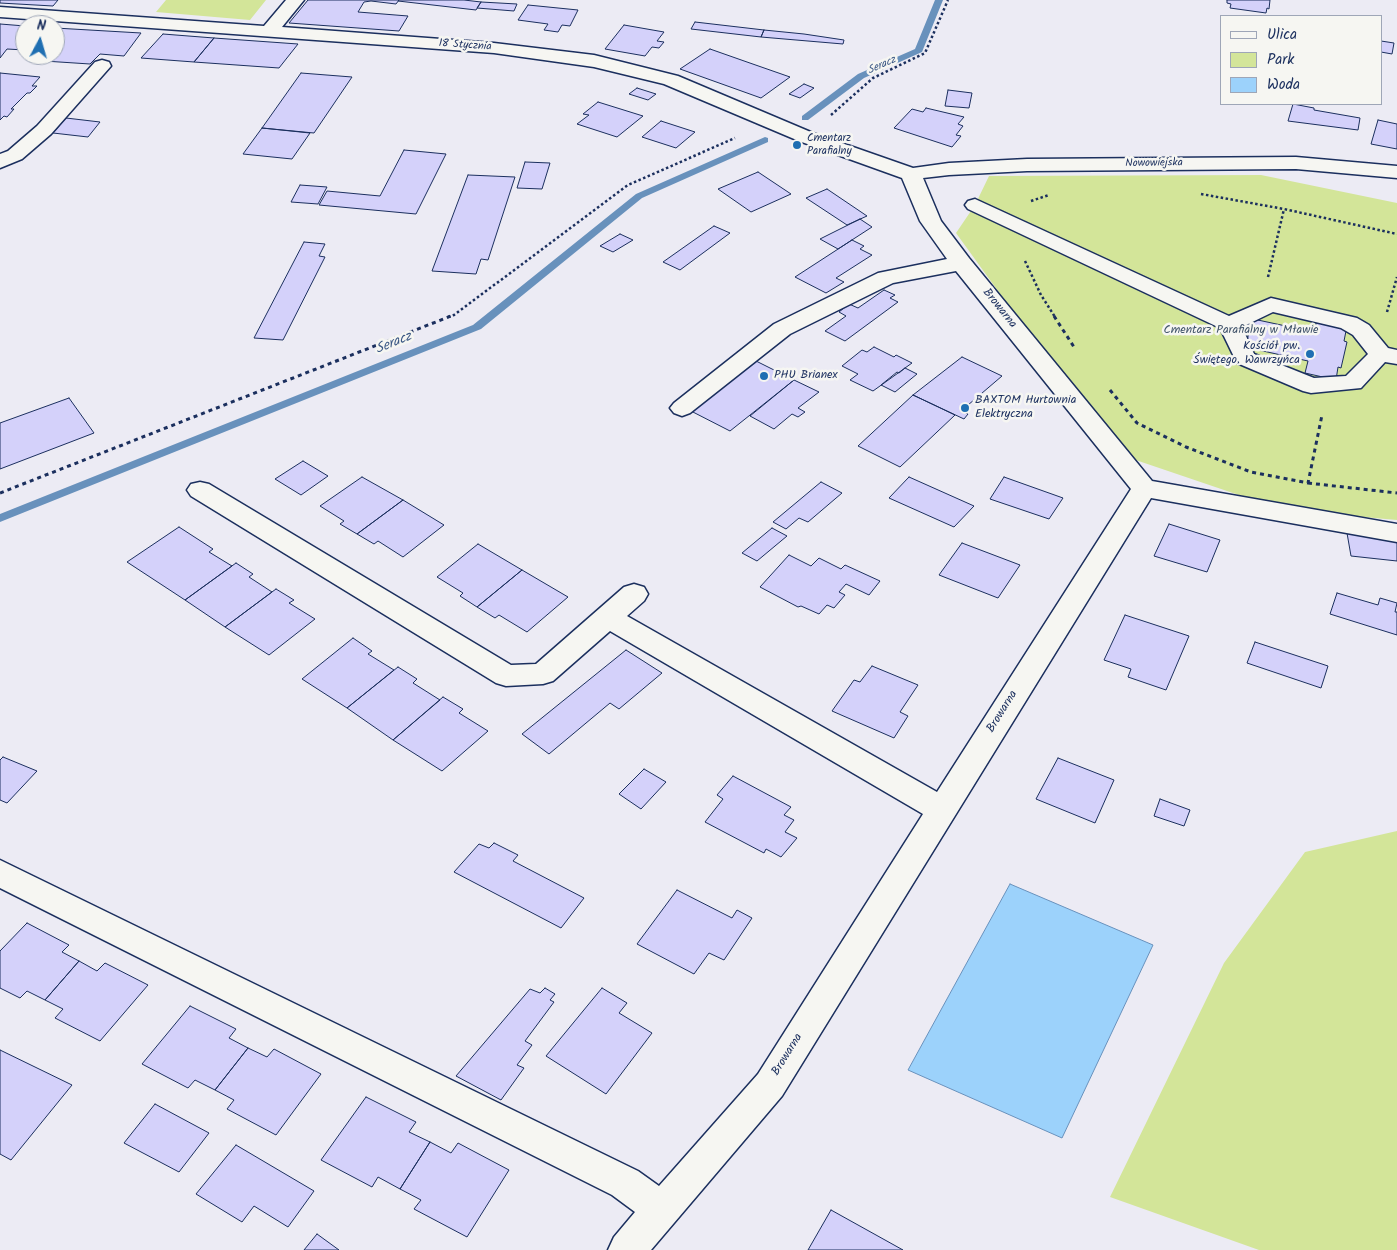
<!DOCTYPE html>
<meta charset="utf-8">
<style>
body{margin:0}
#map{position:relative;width:1397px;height:1250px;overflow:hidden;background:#ecebf4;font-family:Kalam,sans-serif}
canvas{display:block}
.legend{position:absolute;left:1220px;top:15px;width:162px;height:90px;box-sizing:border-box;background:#f6f6f2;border:1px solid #9ea6b7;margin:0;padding:6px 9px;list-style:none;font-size:15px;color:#1b2f5e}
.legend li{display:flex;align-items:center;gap:10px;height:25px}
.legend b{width:25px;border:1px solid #9ea6b7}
.north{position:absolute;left:15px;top:15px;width:50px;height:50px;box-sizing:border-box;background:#f6f6f2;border:1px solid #9ea6b7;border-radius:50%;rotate:6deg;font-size:14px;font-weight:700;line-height:20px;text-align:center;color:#1b2f5e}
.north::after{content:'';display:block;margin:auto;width:18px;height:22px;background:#1f6fb2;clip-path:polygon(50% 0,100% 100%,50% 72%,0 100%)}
</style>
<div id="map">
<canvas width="1397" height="1250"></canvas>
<ul class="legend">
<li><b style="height:6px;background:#f6f6f2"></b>Ulica</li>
<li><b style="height:14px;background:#d3e599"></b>Park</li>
<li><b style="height:14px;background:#9cd2fb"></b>Woda</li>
</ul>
<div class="north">N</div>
</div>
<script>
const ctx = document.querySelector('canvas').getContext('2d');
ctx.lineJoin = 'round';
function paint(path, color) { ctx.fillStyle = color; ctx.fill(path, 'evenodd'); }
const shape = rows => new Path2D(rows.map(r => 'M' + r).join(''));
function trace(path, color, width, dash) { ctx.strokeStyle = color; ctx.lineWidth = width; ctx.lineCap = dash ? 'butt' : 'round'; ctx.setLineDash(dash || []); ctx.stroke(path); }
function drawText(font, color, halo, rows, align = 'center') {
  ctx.font = font + ' Kalam,sans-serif'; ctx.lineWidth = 5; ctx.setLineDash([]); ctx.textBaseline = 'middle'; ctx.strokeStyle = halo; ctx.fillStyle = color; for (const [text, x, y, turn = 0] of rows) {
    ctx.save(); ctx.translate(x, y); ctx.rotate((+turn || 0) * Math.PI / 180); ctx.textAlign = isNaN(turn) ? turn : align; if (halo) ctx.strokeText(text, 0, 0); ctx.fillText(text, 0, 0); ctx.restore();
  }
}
paint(shape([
 [166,0,266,0,250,20,156,12],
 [1261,175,1397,203,1397,520,1283,510,1115,453,956,233,975,205,989,176],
 [1397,831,1397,1250,1259,1250,1110,1197,1224,963,1305,852]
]), '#d3e599');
const water = shape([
 [1010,884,1153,945,1062,1138,908,1070,1010,884]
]);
paint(water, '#9cd2fb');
trace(water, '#6891bc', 1);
paint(shape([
 [935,0,943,0,922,52,864,78,808,120,802,120,802,116,858,74,915,49,935,0],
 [765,137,768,138,768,142,642,198,481,329,0,522,0,514,473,325,636,194,765,137]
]), '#6891bc');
const building = shape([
 [0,0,58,0,53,6,0,3,0,0],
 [308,0,399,0,396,4,371,1,364,2,358,12,408,16,399,31,289,23,308,0],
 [399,0,464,0,481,2,476,10,398,1,399,0],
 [1227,0,1270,0,1269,9,1267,8,1266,13,1230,8,1231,4,1227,3,1227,0],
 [481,2,517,4,514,11,477,8,481,2],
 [528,5,578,10,570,26,562,25,558,32,544,30,548,24,518,20,528,5],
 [695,22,764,30,761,37,691,29,695,22],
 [0,24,25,26,25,50,7,49,0,58,0,24],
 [624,25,664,32,657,41,664,42,659,48,652,47,645,56,605,49,624,25],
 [55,28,141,33,124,56,100,54,90,64,44,61,49,55,55,55,55,28],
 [764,30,804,34,844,40,843,44,761,37,764,30],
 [163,34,214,38,194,62,141,58,163,34],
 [214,38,298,44,279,68,194,62,214,38],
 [1381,41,1394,43,1392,54,1381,52,1381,41],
 [710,49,747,62,790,77,761,98,680,69,710,49],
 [0,73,40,77,32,86,37,86,30,93,27,93,11,109,14,109,7,117,4,116,0,120,0,73],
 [301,73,352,77,314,133,262,128,301,73],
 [804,84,814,88,800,98,789,94,804,84],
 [637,88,656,94,648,100,629,94,637,88],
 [948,90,972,93,969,108,945,106,948,90],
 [598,102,643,116,617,137,577,124,589,115,583,114,598,102],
 [1293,104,1314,108,1314,110,1360,118,1358,130,1288,121,1293,104],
 [926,108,964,117,958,124,963,126,956,135,961,136,952,147,894,128,912,109,923,112,926,108],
 [66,118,100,122,88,137,53,133,66,118],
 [1378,120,1397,124,1397,149,1371,144,1378,120],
 [661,121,695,132,676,148,642,137,661,121],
 [262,128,310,133,292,159,243,154,262,128],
 [404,150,446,154,416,214,319,205,327,191,380,196,404,150],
 [525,162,550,163,542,189,517,188,525,162],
 [758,172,791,194,751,212,718,189,758,172],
 [468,175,515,177,488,260,481,259,476,274,432,271,468,175],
 [300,185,327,187,318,204,291,202,300,185],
 [827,189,867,216,847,225,806,198,827,189],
 [860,219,872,227,838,249,820,239,860,219],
 [714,226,730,233,680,270,663,262,714,226],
 [620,234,633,240,613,252,600,246,620,234],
 [852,240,864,246,860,249,872,255,836,278,844,282,826,293,795,277,852,240],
 [304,242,325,244,319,256,325,257,283,340,254,338,304,242],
 [884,290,895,295,890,298,898,302,845,341,825,331,846,316,839,312,849,304,858,308,884,290],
 [1253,319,1314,332,1317,320,1347,326,1344,341,1347,342,1341,368,1338,367,1336,380,1305,373,1308,361,1245,347,1253,319],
 [874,347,894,357,896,355,912,363,873,391,850,380,858,374,842,366,862,350,867,352,874,347],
 [962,357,1002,376,961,411,968,414,964,419,913,395,962,357],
 [754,360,794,380,730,431,689,410,754,360],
 [905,368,917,374,895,392,881,385,897,372,899,373,905,368],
 [794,380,819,392,798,408,805,412,798,417,792,414,774,429,750,416,794,380],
 [913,395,955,415,900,467,858,446,913,395],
 [69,398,94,433,0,469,0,423,69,398],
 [303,461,328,476,301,495,275,479,303,461],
 [362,477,403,500,357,534,340,524,344,521,320,506,362,477],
 [909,477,974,506,954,527,889,498,909,477],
 [1004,477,1063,498,1049,519,990,499,1004,477],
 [821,482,842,493,808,522,799,518,786,529,773,522,821,482],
 [403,500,444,525,403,557,378,541,374,544,357,534,403,500],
 [1169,524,1220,540,1207,572,1154,556,1169,524],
 [179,527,213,549,209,552,232,566,185,600,127,562,179,527],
 [772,528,787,536,757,561,742,553,772,528],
 [1347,533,1397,538,1397,561,1351,556,1347,533],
 [962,543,1020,565,998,598,939,575,962,543],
 [478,544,522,570,477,607,460,596,463,593,437,577,478,544],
 [789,555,811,566,819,558,841,569,845,565,880,581,869,595,846,584,839,592,845,595,834,608,827,605,819,614,801,606,798,607,760,587,789,555],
 [236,563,253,574,249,577,272,592,225,627,185,600,236,563],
 [522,570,568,597,527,632,499,615,495,618,477,607,522,570],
 [276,589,294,600,289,603,315,619,269,655,225,627,276,589],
 [1337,593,1378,605,1380,598,1397,603,1395,612,1397,612,1397,635,1330,614,1337,593],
 [1125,615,1189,636,1166,690,1128,677,1131,669,1104,660,1125,615],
 [353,638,372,651,368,654,394,670,347,708,302,679,353,638],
 [1255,642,1328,666,1321,688,1247,663,1255,642],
 [626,650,662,673,619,709,610,703,549,754,522,734,626,650],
 [872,666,918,685,900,712,908,716,894,738,832,711,854,680,860,682,872,666],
 [398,667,417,679,413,683,440,700,393,740,347,708,398,667],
 [443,697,463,709,459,713,488,731,442,771,393,740,443,697],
 [3,757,37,771,7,803,0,800,0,760,3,757],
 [1058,758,1114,780,1095,823,1036,799,1058,758],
 [644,769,666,782,641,809,619,794,644,769],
 [733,776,791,807,784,815,794,820,785,832,797,838,781,857,766,849,764,853,705,822,723,799,717,795,733,776],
 [1160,799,1190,810,1184,826,1154,816,1160,799],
 [494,843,518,855,513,861,584,898,561,928,454,872,479,844,489,848,494,843],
 [677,890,732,918,737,910,752,918,724,960,709,953,694,974,637,944,677,890],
 [27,923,69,945,62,952,79,961,45,1000,27,991,20,998,0,988,0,951,27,923],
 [79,961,97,971,105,963,148,985,100,1041,55,1018,63,1009,45,1000,79,961],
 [545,988,555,994,550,1000,554,1002,525,1041,532,1045,517,1065,524,1068,501,1100,456,1076,530,989,540,993,545,988],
 [602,988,627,1003,619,1013,652,1033,606,1094,546,1056,602,988],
 [190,1006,236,1029,229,1038,248,1048,215,1090,195,1080,188,1088,142,1064,190,1006],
 [248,1048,267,1057,274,1049,321,1074,276,1135,227,1109,234,1100,215,1090,248,1048],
 [0,1050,72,1085,11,1160,0,1154,0,1050],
 [366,1097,416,1122,409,1132,430,1142,400,1189,378,1177,372,1187,321,1160,366,1097],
 [155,1104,209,1133,179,1172,124,1143,155,1104],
 [430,1142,451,1153,458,1143,509,1170,467,1237,414,1209,421,1200,400,1189,430,1142],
 [236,1145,314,1191,288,1227,254,1206,242,1222,196,1194,236,1145],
 [831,1210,903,1250,808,1250,831,1210],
 [317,1234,339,1250,304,1250,317,1234]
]);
paint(building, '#d4d1fa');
trace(building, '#1b2f5e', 1);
const minor = shape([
 [286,0,304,0,282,27,494,43,594,55,678,76,813,133,913,168,949,163,1027,159,1296,157,1397,166,1397,178,1296,169,1027,171,949,175,923,178,941,221,969,258,1152,481,1397,524,1397,542,1151,498,782,1096,651,1250,608,1250,614,1237,635,1212,612,1195,0,888,0,860,638,1171,659,1186,758,1074,923,814,610,631,553,681,543,684,506,686,496,683,191,496,187,490,191,484,200,482,209,484,511,665,536,664,624,587,634,584,644,587,648,594,644,601,627,616,937,792,1131,489,956,271,893,283,790,334,690,413,682,416,674,413,670,408,674,403,774,324,878,273,947,259,920,221,902,178,799,141,664,84,594,67,494,53,0,17,0,7,264,26,286,0],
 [102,60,109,62,111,66,51,134,22,159,0,168,0,154,8,151,37,126,95,62,102,60],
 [975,199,1229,316,1271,298,1357,318,1369,325,1388,348,1397,350,1397,364,1385,362,1361,388,1311,393,1303,391,1237,363,1220,328,968,209,965,205,968,201,975,199],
 [1273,312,1341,328,1353,335,1368,354,1346,376,1314,378,1254,354,1242,327,1273,312]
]);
trace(minor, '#1b2f5e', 3);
trace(shape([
 [831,115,873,78,925,53,948,0],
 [1201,194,1284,209,1397,234],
 [1031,201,1049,195],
 [1025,261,1041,295,1055,317],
 [1268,277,1284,209],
 [1387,312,1397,277],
 [448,317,454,315,628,185,735,138]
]), '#1b2f5e', 2.5, [2.5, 2.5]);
trace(shape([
 [1054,316,1074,347],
 [1110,390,1137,423,1186,447,1251,472,1308,483,1322,415],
 [1308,483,1397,493],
 [0,493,451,316]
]), '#1b2f5e', 3, [4, 4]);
paint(minor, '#f6f6f2');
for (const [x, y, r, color] of [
 [797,145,5,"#1f6fb2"],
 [1310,354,5,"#1f6fb2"],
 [764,376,5,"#1f6fb2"],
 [965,408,5,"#1f6fb2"]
]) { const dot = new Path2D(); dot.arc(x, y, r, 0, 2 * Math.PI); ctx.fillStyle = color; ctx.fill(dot); trace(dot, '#f6f6f2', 2); }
drawText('11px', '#1b2f5e', '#f6f6f2', [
 ["18 Stycznia",465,46,4],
 ["Nowowiejska",1154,164,-1]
]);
drawText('italic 11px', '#3b5885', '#f6f6f2', [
 ["Seracz",882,66,-24]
]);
drawText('11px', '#1b2f5e', '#f6f6f2', [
 ["Cmentarz",807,139],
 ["Parafialny",807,152]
], 'left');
drawText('12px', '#1b2f5e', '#f6f6f2', [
 ["Browarna",999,309,51],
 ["Browarna",1003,712,-58],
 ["Browarna",788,1055,-58]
]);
drawText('12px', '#40536a', '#f6f6f2', [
 ["Cmentarz Parafialny w Mławie",1241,331]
]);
drawText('12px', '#1b2f5e', '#f6f6f2', [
 ["Kościół pw.",1300,347,"right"],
 ["Świętego. Wawrzyńca",1300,361,"right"],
 ["PHU Brianex",774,376],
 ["BAXTOM Hurtownia",975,401],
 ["Elektryczna",975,415]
], 'left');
drawText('italic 14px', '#3b5885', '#f6f6f2', [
 ["Seracz",394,344,-22]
]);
</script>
